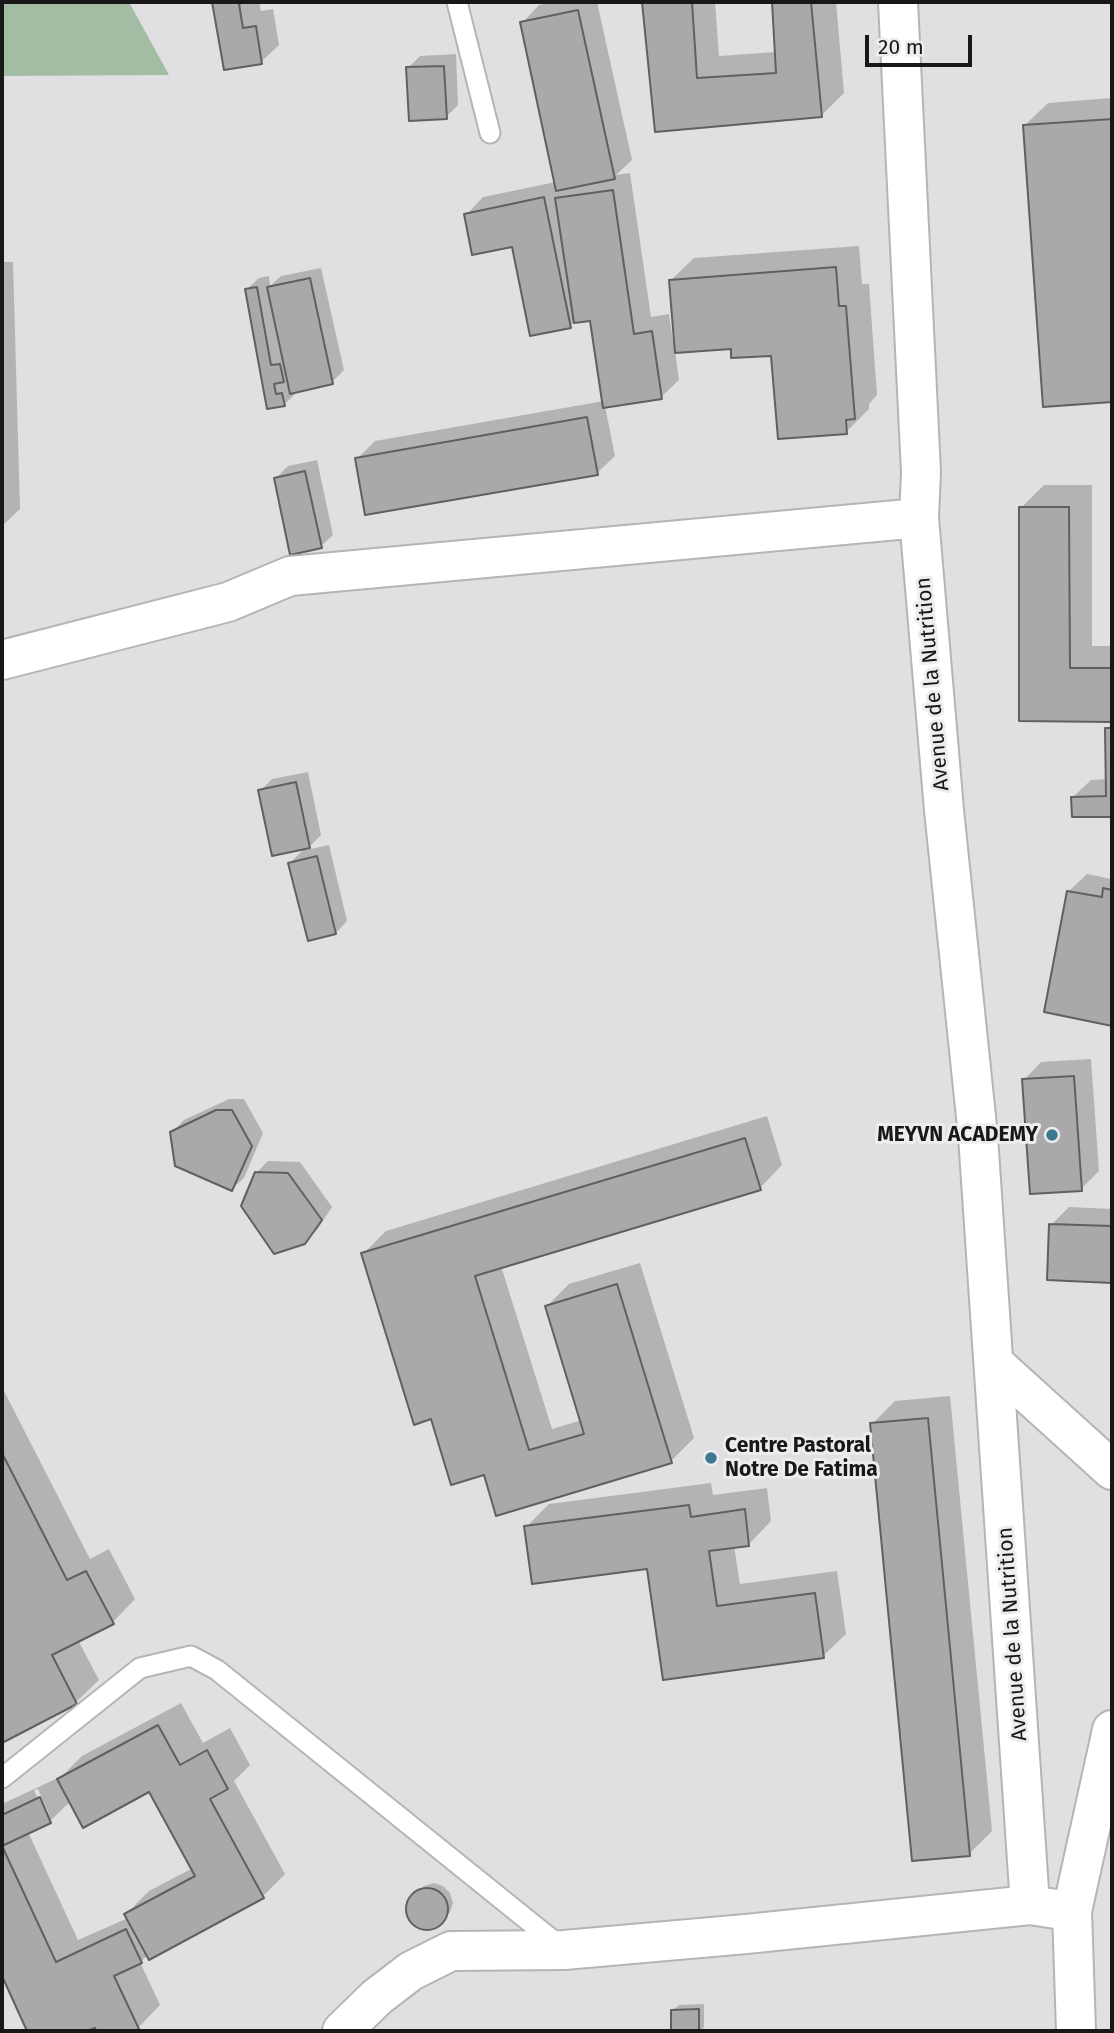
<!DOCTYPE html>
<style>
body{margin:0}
#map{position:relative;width:1114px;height:2033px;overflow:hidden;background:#e0e0e3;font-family:"Fira Sans",sans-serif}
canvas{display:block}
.frame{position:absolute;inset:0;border:4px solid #181819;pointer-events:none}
.scale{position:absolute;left:865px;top:35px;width:107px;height:32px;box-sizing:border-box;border:4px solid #181819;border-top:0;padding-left:9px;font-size:21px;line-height:24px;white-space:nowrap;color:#181819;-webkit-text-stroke:5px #ededf0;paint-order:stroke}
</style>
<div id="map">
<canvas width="1114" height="2033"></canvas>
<div class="frame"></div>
<div class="scale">20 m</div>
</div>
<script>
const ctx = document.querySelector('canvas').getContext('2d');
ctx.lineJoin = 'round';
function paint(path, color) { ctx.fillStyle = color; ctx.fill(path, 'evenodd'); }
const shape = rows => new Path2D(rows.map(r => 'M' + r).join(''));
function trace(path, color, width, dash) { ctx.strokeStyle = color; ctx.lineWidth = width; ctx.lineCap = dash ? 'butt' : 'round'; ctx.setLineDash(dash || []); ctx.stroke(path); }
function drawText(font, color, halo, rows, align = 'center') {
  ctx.font = font + ' "Fira Sans",sans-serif'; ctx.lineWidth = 6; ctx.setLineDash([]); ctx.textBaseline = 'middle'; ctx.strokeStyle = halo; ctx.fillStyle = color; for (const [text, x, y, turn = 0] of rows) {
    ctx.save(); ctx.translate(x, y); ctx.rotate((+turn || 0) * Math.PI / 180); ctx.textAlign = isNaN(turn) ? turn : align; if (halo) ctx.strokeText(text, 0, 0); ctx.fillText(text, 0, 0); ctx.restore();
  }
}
paint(shape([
 [2,2,129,2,169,75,2,76]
]), '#a3bda4');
paint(shape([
 [214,2,259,2,261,11,273,9,279,45,261,62,225,68],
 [554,2,597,2,632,160,616,175,630,173,651,317,669,314,673,340,676,340,671,280,694,258,859,246,862,284,869,284,877,395,869,404,869,409,846,432,772,354,732,347,675,351,679,380,661,397,605,406,615,456,597,473,357,459,375,441,604,401,592,319,575,321,570,326,514,245,466,215,483,197,556,182,522,23,539,5],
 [644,2,715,2,719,56,777,52,773,2,836,2,844,93,821,116,656,130],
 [456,54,458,105,446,117,408,68,420,56],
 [1112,98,1112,401,1045,405,1025,125,1048,103],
 [2,262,13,262,20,509,2,526],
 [321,268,344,370,332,382,295,391,296,393,284,405,269,407,247,289,259,278,269,276,270,286,281,276],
 [317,460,333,535,321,546,276,478,288,466],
 [1044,485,1092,485,1092,646,1112,646,1112,720,1021,719,1021,508],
 [1112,723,1112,815,1074,816,1073,797,1091,780,1107,779,1107,729],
 [308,772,321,835,306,850,329,845,347,921,336,933,290,863,305,848,260,791,272,779],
 [1087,874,1112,879,1112,1024,1046,1011,1069,891],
 [1091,1059,1099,1171,1081,1189,1024,1080,1041,1062],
 [229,1099,244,1099,263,1133,244,1178,232,1189,172,1132,184,1120],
 [767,1116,782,1165,760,1188,501,1266,552,1429,582,1420,547,1306,569,1284,640,1263,694,1438,671,1461,497,1514,485,1473,432,1417,363,1254,386,1231],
 [268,1161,300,1162,332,1207,317,1230,304,1243,256,1173],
 [1069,1207,1112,1209,1112,1281,1049,1279,1051,1225],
 [2,1387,90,1559,109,1549,135,1599,113,1622,78,1640,99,1680,76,1702,2,1741],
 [950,1396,992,1831,969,1854,872,1424,895,1401],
 [711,1483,713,1495,767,1488,771,1521,749,1544,734,1546,740,1584,837,1571,846,1634,823,1656,664,1678,648,1567,526,1527,549,1504],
 [181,1703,203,1743,230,1728,250,1765,234,1781,285,1874,263,1896,148,1955,140,1962,160,2005,138,2028,131,2031,98,2031,96,2025,83,2031,29,2031,2,1972,2,1804,62,1776,82,1756],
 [38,1789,49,1814,45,1814,34,1790],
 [150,1790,193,1868,149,1891,126,1914,128,1918,78,1940,28,1832,50,1821,71,1801],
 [434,1883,443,1886,450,1893,453,1903,450,1912,437,1926,427,1928,418,1926,410,1918,408,1909,411,1899,424,1886],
 [704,2004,704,2027,700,2031,673,2031,673,2010,679,2005]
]), '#0003');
const building = shape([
 [212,2,245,2,239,4,243,28,256,26,262,64,224,70,212,2],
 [642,2,692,2,697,78,776,73,772,2,811,2,822,117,655,132,642,2],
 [578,10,615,179,556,191,520,22,578,10],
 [444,66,447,119,409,121,406,67,444,66],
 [1112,119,1112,402,1043,407,1023,125,1112,119],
 [613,190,634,334,652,331,662,399,603,408,590,321,574,323,555,198,613,190],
 [544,197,571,328,530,336,512,247,472,255,464,214,544,197],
 [836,267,839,306,846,306,855,419,846,420,847,434,778,439,771,356,731,358,731,349,675,353,669,280,836,267],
 [310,278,333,384,290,394,267,287,310,278],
 [257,287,271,365,280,364,284,382,274,384,276,394,282,393,285,406,267,409,245,289,257,287],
 [587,417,598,475,365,515,355,458,587,417],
 [305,471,322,548,290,555,274,478,305,471],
 [1019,507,1069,507,1070,668,1112,668,1112,722,1019,721,1019,507],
 [1105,728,1112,728,1112,817,1072,817,1071,797,1106,796,1105,728],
 [296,782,310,848,272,856,258,790,296,782],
 [317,856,336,934,308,941,288,863,317,856],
 [1103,888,1112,890,1112,1026,1044,1012,1067,891,1102,897,1103,888],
 [1074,1076,1082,1191,1030,1194,1022,1079,1074,1076],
 [216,1110,232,1110,252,1146,232,1191,175,1166,170,1132,216,1110],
 [745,1138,761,1190,475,1276,529,1450,584,1434,545,1306,617,1284,672,1463,496,1516,484,1475,451,1485,431,1419,414,1425,361,1253,745,1138],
 [255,1172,288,1173,322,1220,305,1244,274,1254,241,1206,255,1172],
 [1049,1224,1112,1226,1112,1283,1047,1280,1049,1224],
 [928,1418,970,1856,912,1861,870,1423,928,1418],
 [2,1453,67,1580,86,1571,114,1624,52,1655,77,1704,2,1743,2,1453],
 [689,1505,691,1517,745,1509,749,1546,709,1551,717,1606,815,1593,824,1658,663,1680,647,1569,532,1584,524,1526,689,1505],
 [158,1725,180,1765,207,1750,228,1789,210,1799,264,1898,149,1960,124,1914,195,1876,149,1792,83,1828,57,1779,158,1725],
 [40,1797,51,1823,2,1846,56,1962,126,1929,142,1963,114,1976,139,2029,135,2031,96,2031,95,2028,87,2031,27,2031,2,1976,2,1815,40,1797],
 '406 1909a21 21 0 1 1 42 0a21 21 0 1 1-42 0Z',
 [699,2009,699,2031,671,2031,671,2010,699,2009]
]);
paint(building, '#aba8aa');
trace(building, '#625f61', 2);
const service = shape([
 [457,2,490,133],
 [2,1778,140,1668,191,1656,217,1670,561,1947]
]);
const minor = shape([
 [898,2,921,472,919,518,944,810,978,1136,1030,1905],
 [2,660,228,602,290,576,919,518],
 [995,1364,1112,1470],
 [342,2031,377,1997,411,1971,451,1951,564,1950,746,1934,1030,1905,1056,1909]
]);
const primary = shape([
 [1076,2031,1072,1911,1112,1730]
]);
trace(service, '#b5b5b8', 23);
trace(minor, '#b5b5b8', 42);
trace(primary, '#b5b5b8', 42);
trace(service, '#fff', 19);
trace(minor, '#fff', 38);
trace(primary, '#fff', 38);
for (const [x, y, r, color] of [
 [1052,1135,7,"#3d7790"],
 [711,1458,7,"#3d7790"]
]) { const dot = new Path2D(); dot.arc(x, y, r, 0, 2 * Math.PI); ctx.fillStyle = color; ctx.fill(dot); trace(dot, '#ededf0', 2.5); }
drawText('21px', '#181819', '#ededf0', [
 ["Avenue de la Nutrition",933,684,-95],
 ["Avenue de la Nutrition",1013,1634,-94]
]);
drawText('bold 21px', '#181819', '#ededf0', [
 ["MEYVN ACADEMY",1038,1135],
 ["Centre Pastoral",725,1446,"left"],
 ["Notre De Fatima",725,1470,"left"]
], 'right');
</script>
